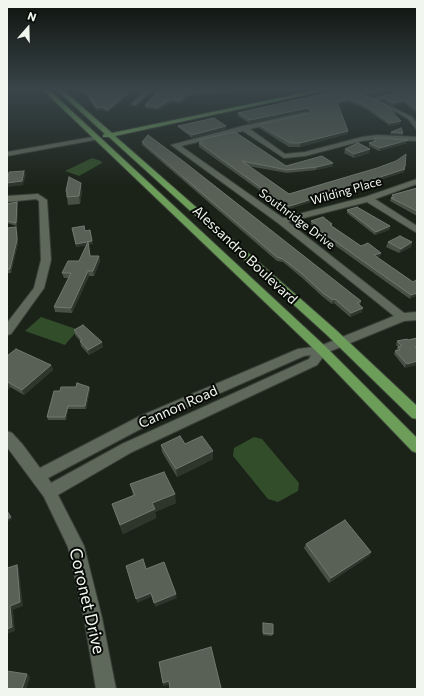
<!DOCTYPE html>
<style>
body{margin:0}
#map{position:relative;width:424px;height:696px;overflow:hidden;background:#1b2319;font-family:Commissioner,sans-serif}
canvas{display:block}
.frame{position:absolute;inset:0;border:8px solid #f1f6ef;pointer-events:none}
.north{position:absolute;left:8px;top:8px;width:40px;height:40px;-webkit-text-stroke:3px #080b07;paint-order:stroke;rotate:20deg;font-size:11px;font-weight:700;line-height:16px;text-align:center;color:#f1f6ef}
.north::after{content:'';display:block;margin:auto;width:14px;height:18px;background:#f1f6ef;clip-path:polygon(50% 0,100% 100%,50% 72%,0 100%)}
</style>
<div id="map">
<canvas width="424" height="696"></canvas>
<div class="frame"></div>
<div class="north">N</div>
</div>
<script>
const ctx = document.querySelector('canvas').getContext('2d');
ctx.lineJoin = 'round';
function paint(path, color) { ctx.fillStyle = color; ctx.fill(path, 'evenodd'); }
const shape = rows => new Path2D(rows.map(r => 'M' + r).join(''));
function trace(path, color, width, dash) { ctx.strokeStyle = color; ctx.lineWidth = width; ctx.lineCap = dash ? 'butt' : 'round'; ctx.setLineDash(dash || []); ctx.stroke(path); }
function drawText(font, color, halo, rows, align = 'center') {
  ctx.font = font + ' Commissioner,sans-serif'; ctx.lineWidth = 4; ctx.setLineDash([]); ctx.textBaseline = 'middle'; ctx.strokeStyle = halo; ctx.fillStyle = color; for (const [text, x, y, turn = 0] of rows) {
    ctx.save(); ctx.translate(x, y); ctx.rotate((+turn || 0) * Math.PI / 180); ctx.textAlign = isNaN(turn) ? turn : align; if (halo) ctx.strokeText(text, 0, 0); ctx.fillText(text, 0, 0); ctx.restore();
  }
}
paint(shape([
 [92,158,101,161,102,163,79,176,65,171],
 [41,317,76,329,76,332,65,345,25,331],
 [254,437,262,439,299,483,298,491,278,502,268,499,233,456,234,448]
]), '#324d2a');
const minor = shape([
 [146,90,152,90,136,105,132,105,132,103,146,90],
 [348,90,355,90,373,98,403,90,412,90,378,100,412,117,417,123,417,130,408,119,398,113,348,90],
 [307,112,310,114,309,115,250,129,285,154,305,152,362,137,378,135,417,137,417,141,378,139,362,141,305,156,284,158,243,131,181,146,283,218,365,197,417,179,417,184,375,199,417,226,417,233,367,202,288,222,404,313,417,312,417,320,404,321,326,353,317,365,132,452,58,495,84,546,102,618,116,689,96,689,84,618,68,547,44,497,7,447,7,431,12,433,23,445,40,468,138,417,298,349,320,346,394,316,278,223,171,145,243,126,307,112],
 [311,355,309,359,122,444,51,483,48,478,148,425,304,356,311,355],
 [98,136,101,138,100,139,7,156,7,152,98,136],
 [38,194,47,200,51,260,44,288,11,334,7,335,7,323,34,288,41,260,39,201,36,199,7,202,7,196,38,194]
]);
const major = shape([
 [43,90,49,90,326,347,417,438,417,453,412,451,318,353,43,90],
 [57,90,63,90,112,133,318,90,328,90,115,136,336,330,417,406,417,419,412,418,328,336,109,137,103,137,103,135,105,134,57,90]
]);
trace(minor, '#3a4038', 2);
trace(major, '#3a4038', 2);
paint(minor, '#5e685b');
paint(major, '#6c9e5a');
paint(shape([
 [81,90,134,90,108,112,103,110,97,111,85,94,82,93],
 [159,90,187,97,181,103,172,102,159,110,145,108,145,105],
 [340,90,400,124,390,126,366,109,350,102,338,104,348,131,347,134,300,147,289,147,259,128,259,125,310,113,308,111,249,123,238,116,238,113],
 [360,90,398,90,373,96,360,91],
 [417,90,417,113,404,103,393,106,382,100,383,97],
 [178,126,226,129,192,138,179,128],
 [391,132,403,133,403,135,390,134],
 [374,138,407,143,379,151,369,146,369,143,374,142,373,141],
 [199,140,286,166,333,163,333,166,316,170,287,173,248,166,289,194,405,167,404,172,289,209,284,208,199,147],
 [142,142,361,301,360,305,362,312,350,317,334,303,332,304,323,297,301,277,283,262,277,261,142,145],
 [345,149,370,149,369,153,354,158,344,153],
 [417,188,417,216,390,201,392,195],
 [66,191,82,191,80,204,68,205],
 [17,202,18,205,17,226,7,223,7,204],
 [347,210,390,226,389,230,375,235,347,213],
 [311,221,332,224,332,226,361,246,381,253,380,256,377,257,413,282,416,280,410,299,312,229,312,225,311,224],
 [7,228,17,230,18,243,11,273,7,273],
 [72,228,85,231,93,244,88,244,90,256,99,256,100,261,94,276,89,276,72,313,55,312,54,307,69,278,64,278,62,273,79,261,86,245,76,247],
 [388,242,412,242,411,247,399,253,386,247],
 [74,330,103,347,89,355,81,346,80,341,75,335],
 [417,338,405,368,394,354,395,351,396,350,398,347,396,345,397,341,408,340],
 [7,356,51,365,53,370,24,395,10,387,8,389,7,388],
 [76,387,89,387,90,389,86,409,68,409,66,420,48,420,47,417,60,391],
 [185,444,213,459,177,477,162,452,161,445],
 [130,484,176,503,155,512,156,518,123,534,115,512,112,504,133,495],
 [306,544,371,552,369,556,329,583,304,548],
 [263,623,273,634,272,636,263,635]
]), '#475045');
paint(shape([
 [131,90,134,90,108,112,108,110],
 [234,90,262,90,187,97,181,103,181,100,187,94],
 [387,90,398,90,373,96,374,93],
 [172,99,172,102,159,110,158,107],
 [350,99,350,102,336,105,337,102],
 [405,100,404,103,393,106,394,103],
 [103,107,103,110,97,111,97,108],
 [308,108,308,111,249,123,250,120],
 [401,121,400,124,390,126,390,123],
 [226,126,226,129,192,138,192,135],
 [348,131,347,134,300,147,300,143],
 [408,140,407,143,379,151,380,148],
 [370,149,369,153,354,158,354,154],
 [333,163,333,166,316,170,317,167],
 [405,167,404,172,289,209,290,206],
 [24,171,26,175,23,185,8,187,7,183],
 [81,183,82,191,80,204,79,196],
 [17,202,18,205,17,226,16,223],
 [390,226,389,230,375,235,376,232],
 [16,227,17,230,18,243,11,273,10,269],
 [92,241,93,244,76,247,76,244],
 [412,242,411,247,399,253,401,249],
 [381,253,380,256,373,258,374,255],
 [99,256,100,261,94,276,93,271],
 [88,271,89,276,72,313,71,308],
 [417,293,417,296,410,299,411,295],
 [335,299,334,303,332,304,333,300],
 [363,308,362,312,350,317,351,313],
 [102,342,103,347,89,355,88,350],
 [417,361,417,365,405,368,407,364],
 [51,365,53,370,24,395,22,390],
 [8,382,10,387,8,389,7,385,7,383],
 [89,387,90,389,86,409,85,406],
 [68,406,68,409,66,420,65,417],
 [213,451,213,459,177,477,176,469],
 [175,494,176,503,155,512,156,518,123,534,120,525,152,503],
 [11,517,12,519,7,522,7,519],
 [371,552,369,556,329,583,331,578],
 [17,565,19,570,23,606,13,610,15,631,7,634,7,629,10,606],
 [151,593,151,597,137,603,136,599],
 [176,594,177,598,155,607,154,603],
 [27,674,30,677,26,689,22,689],
 [169,681,170,685,163,686,163,683]
]), '#2e362c');
const building = shape([
 [81,90,131,90,108,110,103,107,97,108,85,91,81,90],
 [159,90,234,90,187,94,181,100,172,99,158,107,145,105,159,90],
 [340,90,351,90,387,106,401,121,390,123,367,106,350,99,337,102,348,131,300,143,290,143,259,125,310,113,312,111,308,108,250,120,238,113,340,90],
 [366,90,387,90,374,93,366,90],
 [408,90,417,90,417,109,405,100,394,103,383,97,408,90],
 [214,118,226,126,192,135,178,126,214,118],
 [401,128,403,133,391,132,401,128],
 [235,132,286,166,322,156,333,163,317,167,287,170,242,161,289,194,377,168,396,161,406,154,405,167,403,168,405,169,290,206,285,205,199,143,203,143,199,140,235,132],
 [148,135,183,161,361,301,357,303,363,308,351,313,335,299,333,300,323,293,301,273,283,259,277,257,142,142,148,135],
 [374,138,379,138,408,140,380,148,369,143,376,141,374,138],
 [358,143,370,149,354,154,345,149,358,143],
 [24,171,22,181,7,183,9,172,24,171],
 [69,177,81,183,79,196,67,197,67,193,66,191,69,177],
 [417,188,417,198,416,199,417,199,417,211,391,198,394,197,392,195,417,188],
 [17,202,16,223,7,221,7,204,17,202],
 [357,207,390,226,376,232,347,210,357,207],
 [323,217,332,224,330,225,361,246,368,243,381,253,374,255,413,282,416,280,417,281,417,293,411,295,312,225,316,224,311,221,323,217],
 [84,226,85,231,90,230,92,241,76,244,72,228,84,226],
 [16,227,17,240,10,269,7,269,7,228,16,227],
 [400,236,412,242,401,249,388,242,400,236],
 [88,242,90,256,99,256,93,271,88,271,71,308,54,307,71,273,62,273,68,261,79,261,88,242],
 [83,325,102,342,88,350,80,341,82,340,74,330,83,325],
 [417,338,417,347,415,347,417,349,417,361,407,364,395,351,400,350,398,347,402,346,397,341,407,339,408,340,417,338],
 [16,349,51,365,22,390,8,382,7,383,7,356,16,349],
 [77,383,89,387,85,406,68,406,65,417,47,417,54,391,60,391,61,387,76,387,77,383],
 [180,436,185,444,202,436,213,451,176,469,161,445,180,436],
 [164,472,175,494,152,503,155,509,120,525,112,504,135,495,130,484,164,472],
 [7,511,11,517,7,519,7,511],
 [345,520,371,552,331,578,306,544,345,520],
 [143,559,146,569,164,562,176,594,154,603,151,593,136,599,126,566,143,559],
 [17,565,20,602,10,606,12,627,7,629,7,568,17,565],
 [263,623,273,624,273,634,263,633,263,623],
 [211,647,221,688,216,689,170,689,169,681,163,683,159,662,211,647],
 [7,671,27,674,22,689,7,689,7,671]
]);
paint(building, '#596157');
trace(building, '#71796f', 1);
const sky = ctx.createLinearGradient(0, 0, 0, 187);
sky.addColorStop(0, '#0f130e');
sky.addColorStop(0.48, '#394549');
sky.addColorStop(1, '#39454900');
ctx.fillStyle = sky;
ctx.fillRect(0, 0, 424, 187);
drawText('12px', '#f1f6ef', '#080b07', [
 ["Wilding Place",346,191,-16],
 ["Southridge Drive",297,219,37]
]);
drawText('14px', '#f1f6ef', '#080b07', [
 ["Alessandro Boulevard",245,255,43],
 ["Cannon Road",178,407,-24]
]);
drawText('17px', '#f1f6ef', '#080b07', [
 ["Coronet Drive",87,601,77]
]);
</script>
